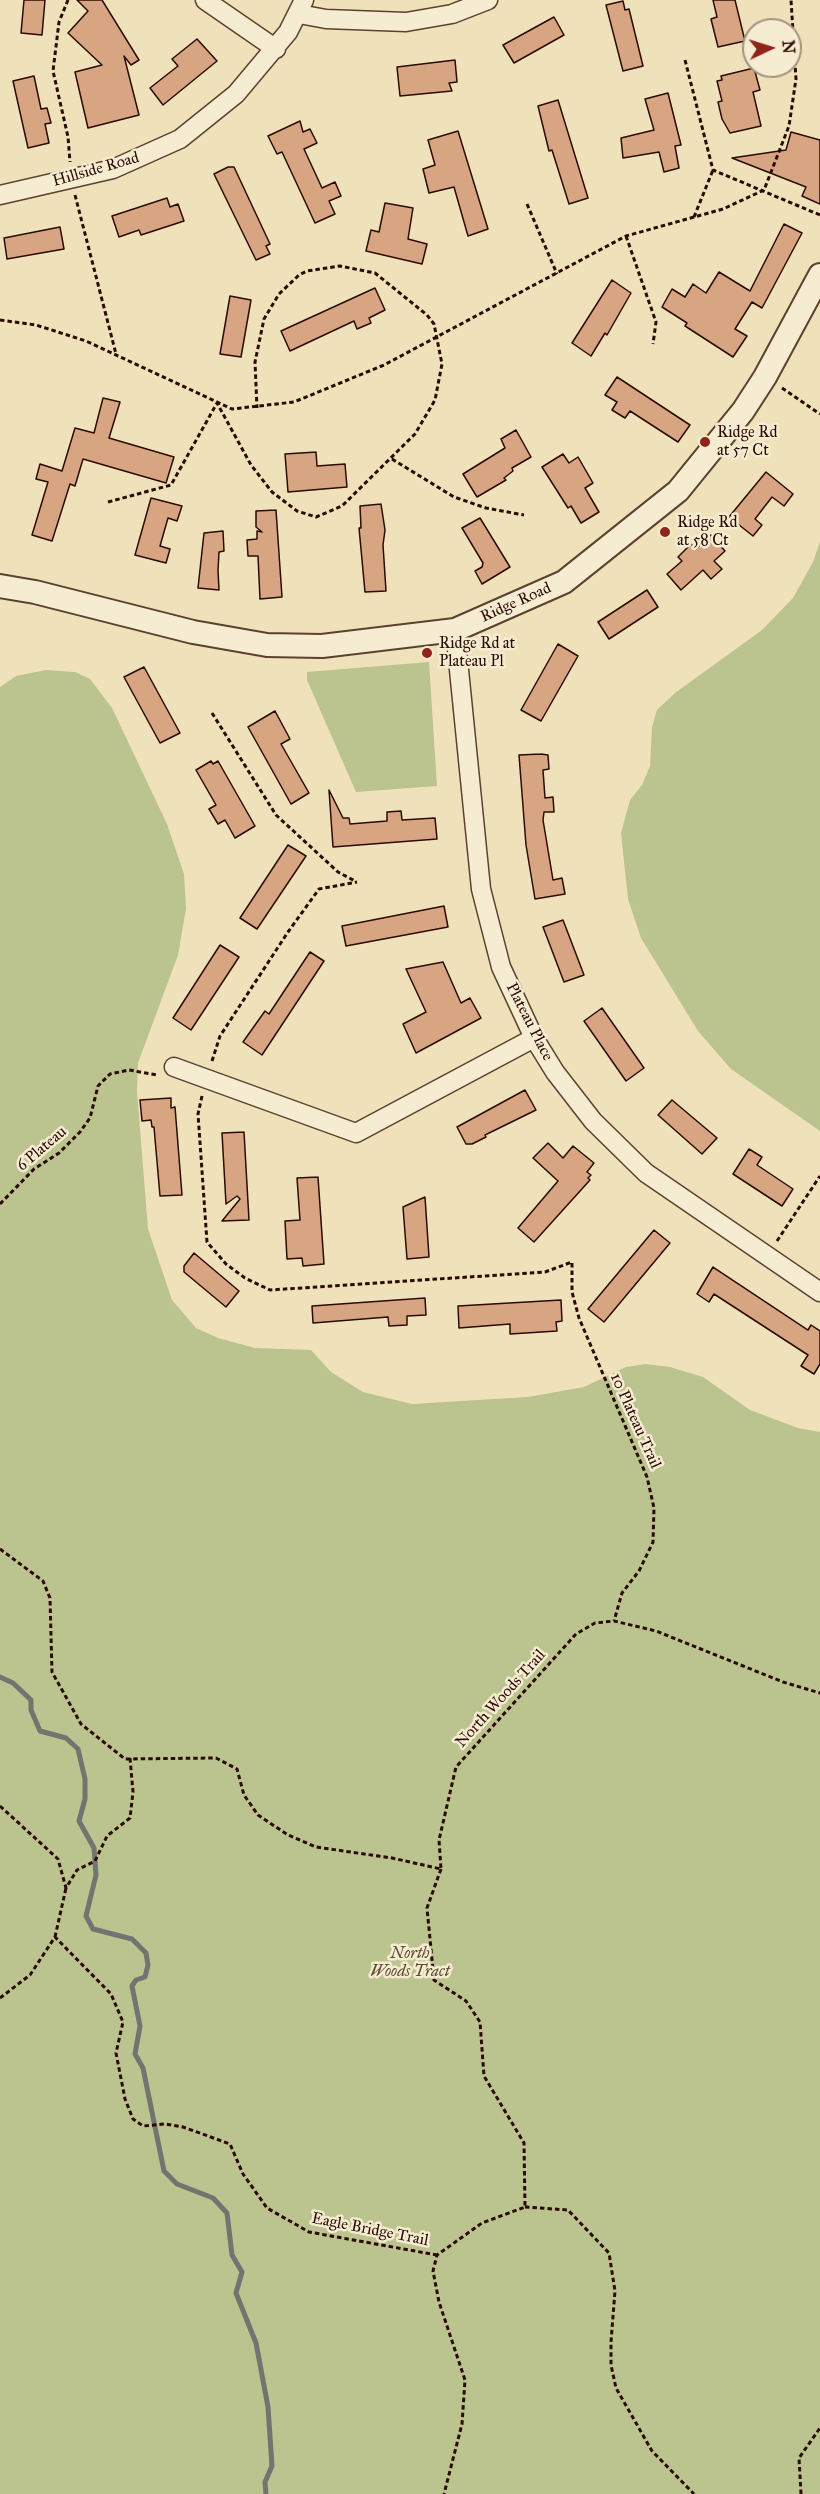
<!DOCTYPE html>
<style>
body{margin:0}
#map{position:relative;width:820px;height:2494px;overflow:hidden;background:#efe2ba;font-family:"IM FELL Great Primer",serif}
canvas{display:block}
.north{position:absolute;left:742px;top:18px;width:60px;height:60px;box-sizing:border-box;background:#f5ecd2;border:2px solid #a4927e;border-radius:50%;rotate:86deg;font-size:16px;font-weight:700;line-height:24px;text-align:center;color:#2b0b00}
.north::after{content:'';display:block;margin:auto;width:21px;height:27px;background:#8f2418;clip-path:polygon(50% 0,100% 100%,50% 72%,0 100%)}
</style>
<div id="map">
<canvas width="820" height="2494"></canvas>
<div class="north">N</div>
</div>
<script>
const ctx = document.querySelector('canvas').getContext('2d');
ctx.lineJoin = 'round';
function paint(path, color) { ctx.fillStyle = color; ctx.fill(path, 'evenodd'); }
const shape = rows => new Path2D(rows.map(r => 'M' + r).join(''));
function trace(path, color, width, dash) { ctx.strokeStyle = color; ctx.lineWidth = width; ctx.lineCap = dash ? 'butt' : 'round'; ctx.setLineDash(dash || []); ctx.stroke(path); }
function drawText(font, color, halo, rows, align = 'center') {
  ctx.font = font + ' "IM FELL Great Primer",serif'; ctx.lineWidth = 5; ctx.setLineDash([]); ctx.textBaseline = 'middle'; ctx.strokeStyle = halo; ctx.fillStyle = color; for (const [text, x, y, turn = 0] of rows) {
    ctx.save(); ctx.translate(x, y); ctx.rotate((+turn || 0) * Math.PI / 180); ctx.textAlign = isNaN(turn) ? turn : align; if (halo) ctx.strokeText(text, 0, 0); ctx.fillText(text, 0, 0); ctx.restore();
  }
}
paint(shape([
 [820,542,820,1131,731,1069,698,1031,641,938,628,899,621,833,630,800,642,785,650,766,652,727,657,710,675,693,762,630,793,598,813,562],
 [429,662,437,786,356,792,307,680,307,672],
 [46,670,75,672,90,679,112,708,167,824,184,874,186,909,178,955,138,1063,137,1091,148,1229,172,1300,196,1328,218,1338,255,1348,311,1350,331,1372,363,1392,412,1404,528,1397,584,1387,626,1367,646,1364,670,1367,703,1377,750,1410,798,1428,820,1432,820,2494,0,2494,0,687,16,676]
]), '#bbc38e');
trace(shape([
 [0,1677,13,1683,31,1700,31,1710,40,1731,66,1738,78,1749,85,1779,85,1799,79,1821,94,1848,96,1875,86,1916,93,1929,132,1939,146,1953,148,1965,145,1977,136,1980,132,1986,140,2026,135,2054,143,2068,164,2171,177,2184,213,2198,227,2213,232,2255,242,2272,236,2293,256,2343,268,2407,272,2466,265,2482,266,2494]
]), '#707570', 5);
const building = shape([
 [24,0,45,0,42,35,21,33,24,0],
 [77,0,102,0,139,60,131,65,124,56,139,115,88,128,75,72,102,65,68,33,88,11,77,0],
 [713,0,735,0,745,41,718,47,711,19,717,17,713,0],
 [623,1,625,10,629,9,643,66,623,71,606,5,623,1],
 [554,17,564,35,514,63,503,45,554,17],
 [197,39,217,61,163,105,150,88,178,66,172,59,197,39],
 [455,60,457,82,449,83,452,91,400,96,397,67,455,60],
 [754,68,760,90,753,92,761,126,730,133,722,119,718,102,722,101,717,81,722,80,721,76,754,68],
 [34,76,41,109,47,108,51,123,45,124,49,143,28,148,13,81,34,76],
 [668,93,681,145,675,146,679,168,664,172,659,152,623,158,621,138,654,130,645,99,668,93],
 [558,100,588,198,569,204,552,150,549,151,538,106,558,100],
 [300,121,303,132,310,129,317,143,304,149,322,188,335,182,341,196,329,201,335,214,315,223,282,152,277,154,268,136,300,121],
 [458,131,488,229,468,236,454,187,429,193,423,169,435,165,428,140,458,131],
 [791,132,820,140,820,204,802,196,806,187,732,158,786,150,791,132],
 [228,167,234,167,270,244,266,246,270,254,256,260,214,174,228,167],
 [167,198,170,207,178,204,184,221,141,235,139,230,119,237,112,216,167,198],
 [385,203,413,208,408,239,427,244,422,264,366,251,371,230,379,232,385,203],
 [784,224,802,233,762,308,752,302,735,329,747,336,733,357,685,326,687,323,662,307,672,289,685,297,693,284,706,293,719,272,750,291,784,224],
 [60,227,64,249,7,259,4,238,60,227],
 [612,280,631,293,607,335,605,333,591,356,572,343,612,280],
 [375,288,385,310,369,318,371,323,357,329,354,321,290,351,281,331,375,288],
 [230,296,251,300,241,357,220,354,230,296],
 [617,377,690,425,678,442,630,411,625,418,612,410,617,402,605,395,617,377],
 [103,398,120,402,109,438,174,457,166,483,83,459,75,486,70,484,52,541,32,535,48,482,36,479,40,464,62,471,75,428,94,433,103,398],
 [516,430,531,457,512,468,513,471,504,478,506,480,477,497,463,474,505,448,501,439,516,430],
 [316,452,317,466,345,464,347,487,288,492,285,454,316,452],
 [563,454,569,463,578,457,593,483,585,488,599,512,581,523,571,506,568,508,542,467,563,454],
 [766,472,793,494,784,506,772,497,755,519,762,525,753,536,729,517,766,472],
 [151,498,182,506,177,521,168,518,160,546,170,549,166,563,135,555,151,498],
 [381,504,385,530,383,545,386,591,365,592,359,528,361,528,360,506,381,504],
 [276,510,282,597,260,599,258,556,248,556,247,540,257,539,257,531,262,532,256,527,256,511,276,510],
 [480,518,510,567,482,584,475,571,482,567,483,563,462,528,480,518],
 [223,531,224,551,219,552,218,570,219,590,198,588,204,533,223,531],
 [711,535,725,551,714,561,722,569,711,579,703,570,681,590,667,574,682,561,678,557,691,544,696,549,711,535],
 [647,590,658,607,609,639,598,622,647,590],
 [558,644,578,656,541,721,521,710,558,644],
 [144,667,180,733,160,743,124,677,144,667],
 [275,711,290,739,281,744,309,793,291,804,248,727,275,711],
 [541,754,548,755,549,769,543,770,545,798,553,797,554,812,544,812,543,820,553,880,562,878,565,894,535,899,526,845,519,755,541,754],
 [211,761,213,764,218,761,255,826,235,838,225,820,218,824,209,809,216,805,196,770,211,761],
 [329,790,343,818,349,818,350,824,387,821,387,812,401,811,402,820,435,818,437,839,333,847,329,790],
 [288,845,306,856,257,929,240,918,288,845],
 [444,906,448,927,346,946,342,926,444,906],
 [563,920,584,975,564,982,543,927,563,920],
 [220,945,239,957,191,1030,173,1018,220,945],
 [310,952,324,961,262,1055,243,1042,265,1011,269,1014,310,952],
 [443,962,461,1003,470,998,481,1018,416,1053,403,1024,426,1012,406,969,443,962],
 [602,1008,644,1068,626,1081,584,1021,602,1008],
 [525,1090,536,1110,485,1135,486,1137,472,1144,466,1144,457,1127,525,1090],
 [171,1098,171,1108,175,1107,182,1195,160,1196,154,1127,152,1127,151,1120,142,1121,140,1100,171,1098],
 [672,1100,717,1138,702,1154,658,1115,672,1100],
 [244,1132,249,1220,222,1221,240,1199,237,1196,226,1204,222,1133,244,1132],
 [548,1143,563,1158,573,1146,594,1163,587,1172,591,1175,588,1178,590,1180,534,1242,518,1228,558,1181,533,1158,548,1143],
 [749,1149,762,1157,757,1165,793,1189,782,1206,733,1174,749,1149],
 [318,1177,324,1264,303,1266,302,1258,287,1259,285,1221,300,1220,297,1178,318,1177],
 [425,1197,429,1257,407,1259,403,1207,425,1197],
 [654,1230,670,1243,604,1322,588,1309,654,1230],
 [194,1253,239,1291,226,1307,184,1272,184,1266,194,1253],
 [713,1267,808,1330,811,1325,820,1331,820,1364,814,1374,801,1366,808,1355,714,1294,709,1302,697,1294,713,1267],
 [425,1298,426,1315,407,1316,407,1325,389,1326,388,1317,313,1323,312,1306,425,1298],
 [561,1300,562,1321,556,1322,557,1331,510,1334,510,1324,459,1328,458,1306,561,1300]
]);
paint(building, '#d7a582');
trace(building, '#2b0b00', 1.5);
const minor = shape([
 [205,0,276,49],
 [299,14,326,19,406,22,452,14,488,0],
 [0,195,113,169,180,139,236,94,288,32,304,0],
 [455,630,481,889,501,967,534,1038,555,1072,593,1121,646,1173,820,1292],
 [174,1067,356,1133,534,1038]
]);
const tertiary = shape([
 [0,586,35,592,193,632,267,645,322,646,455,630,564,582,678,491,743,411,765,377,820,275]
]);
trace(minor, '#5c412e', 21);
trace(tertiary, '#5c412e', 26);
trace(shape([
 [68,0,59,22,53,71,68,137,70,162],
 [685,60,713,170,820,215],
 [75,195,116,354],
 [527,204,557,274],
 [694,217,713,170],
 [626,236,656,322,653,344],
 [0,320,36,325,86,341,232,409,294,402,384,365,626,236,723,209,764,190,789,126,796,79,791,0],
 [782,388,820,414],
 [392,459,454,497,486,508,524,515],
 [108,502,171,485,217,403,251,465,272,492,297,511,316,517,342,506,415,434,435,400,442,364,434,324,427,315,375,273,340,266,307,271,299,275,279,294,264,319,255,362,257,408],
 [212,713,276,815,338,872,355,881],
 [212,1061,220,1036,288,932,319,889,357,882],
 [202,1096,198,1114,207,1242,226,1264,245,1278,270,1290,545,1272,572,1262,572,1292,579,1318,647,1477,654,1508,653,1542,639,1571,622,1593,614,1621],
 [0,1204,34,1169,59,1153,80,1132,90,1118,98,1086,110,1074,129,1070,157,1075],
 [777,1241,820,1176],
 [0,1549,43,1581,50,1598,52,1672,81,1724,125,1759,216,1758,237,1769,244,1795,258,1815,288,1835,316,1847,392,1858,441,1869,439,1840,456,1767,576,1634,595,1623,614,1621,656,1631,783,1682,820,1693],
 [0,1806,58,1859,66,1888,77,1870,95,1861,107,1836,130,1818,133,1792,130,1758],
 [441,1869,427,1908,434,1980,466,2001,480,2022,484,2076,524,2143,525,2207,482,2223,437,2255,433,2271,439,2302,465,2380,462,2424,444,2494],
 [55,1937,66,1888],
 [0,1998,30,1975,55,1937,111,1994,123,2022,116,2053,125,2099,133,2119,143,2126,165,2124,183,2127,230,2144,243,2174,267,2208,309,2232,437,2255],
 [525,2207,568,2210,609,2253,615,2291,611,2342,611,2365,616,2388,652,2451,694,2494],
 [801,2494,799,2458,820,2428]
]), '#2b0b00', 3, [4.5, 3]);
trace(minor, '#f5ecd2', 18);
trace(tertiary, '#f5ecd2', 22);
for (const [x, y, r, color] of [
 [705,442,6,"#8f2418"],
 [665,532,6,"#8f2418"],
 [427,653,6,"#8f2418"]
]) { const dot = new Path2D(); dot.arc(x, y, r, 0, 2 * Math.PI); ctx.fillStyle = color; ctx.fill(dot); trace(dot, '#f5ecd2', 2); }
drawText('16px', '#2b0b00', '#f5ecd2', [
 ["Hillside Road",96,170,-16],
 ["Ridge Road",516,603,-24],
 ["Plateau Place",529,1022,63],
 ["6 Plateau",42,1149,-40],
 ["10 Plateau Trail",635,1421,66],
 ["North Woods Trail",501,1699,-48],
 ["Eagle Bridge Trail",370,2230,11]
]);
drawText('16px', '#2b0b00', '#f5ecd2', [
 ["Ridge Rd",717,433],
 ["at 57 Ct",717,451],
 ["Ridge Rd",677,523],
 ["at 58 Ct",677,541],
 ["Ridge Rd at",439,644],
 ["Plateau Pl",439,662]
], 'left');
drawText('italic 16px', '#5d4b32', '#f5ecd2', [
 ["North",410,1954],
 ["Woods Tract",410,1972]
]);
</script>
